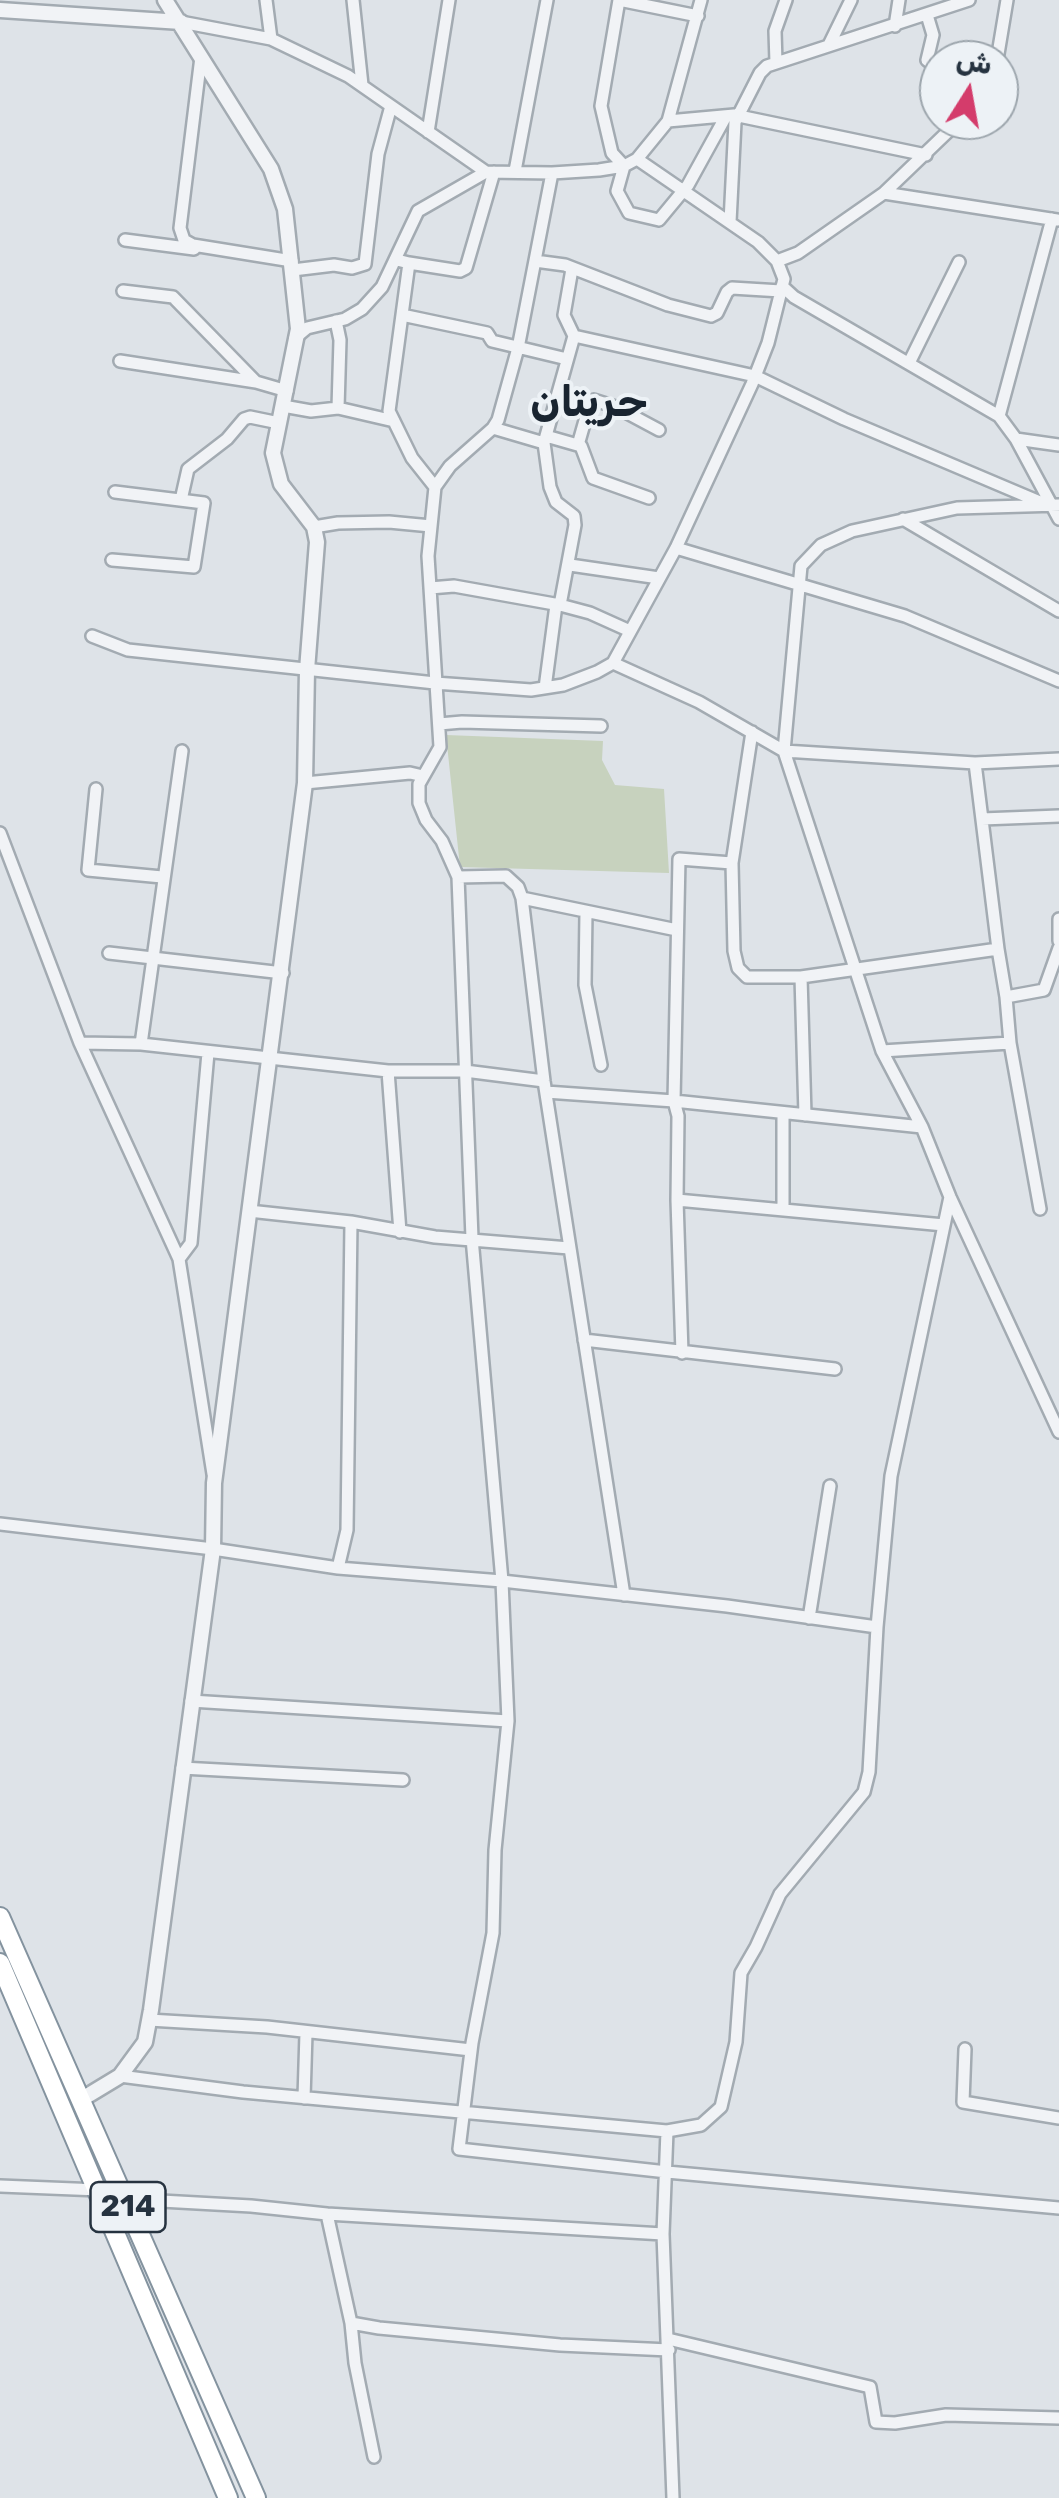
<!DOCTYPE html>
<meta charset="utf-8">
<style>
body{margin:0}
#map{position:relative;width:1059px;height:2498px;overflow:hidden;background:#dee3e8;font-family:Rubik,Cairo,sans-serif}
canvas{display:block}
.north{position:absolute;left:919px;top:40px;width:100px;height:100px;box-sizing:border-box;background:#edf2f6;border:2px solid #9da6ad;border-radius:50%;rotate:11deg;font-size:28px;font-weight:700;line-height:40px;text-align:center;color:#263340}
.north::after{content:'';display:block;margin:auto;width:35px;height:45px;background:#d43c6b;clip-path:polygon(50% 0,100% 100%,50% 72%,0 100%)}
</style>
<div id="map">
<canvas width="1059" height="2498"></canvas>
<div class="north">ش</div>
</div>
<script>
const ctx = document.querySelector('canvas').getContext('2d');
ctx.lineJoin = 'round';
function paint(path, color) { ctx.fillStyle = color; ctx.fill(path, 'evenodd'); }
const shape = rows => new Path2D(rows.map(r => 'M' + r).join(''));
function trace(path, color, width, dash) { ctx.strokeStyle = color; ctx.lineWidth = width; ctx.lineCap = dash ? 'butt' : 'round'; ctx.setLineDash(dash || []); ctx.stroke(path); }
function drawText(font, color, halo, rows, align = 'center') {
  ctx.font = font + ' Rubik,Cairo,sans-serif'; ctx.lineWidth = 8; ctx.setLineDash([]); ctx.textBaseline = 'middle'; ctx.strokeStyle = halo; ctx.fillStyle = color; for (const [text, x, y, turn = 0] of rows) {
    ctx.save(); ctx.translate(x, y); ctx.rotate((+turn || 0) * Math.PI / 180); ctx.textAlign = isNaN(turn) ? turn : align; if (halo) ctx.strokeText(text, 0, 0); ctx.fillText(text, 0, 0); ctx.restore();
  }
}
paint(shape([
 [446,735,603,741,602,760,615,785,664,789,669,873,460,867]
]), '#c7d2be');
const minor = shape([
 [266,0,271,39],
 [353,0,362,85],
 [619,0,601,106,612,153,624,166,617,191,629,213,659,220,688,185,726,116],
 [619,0,698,16],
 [927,15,933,35,927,60,939,69],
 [181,22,271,39,348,76,486,172,552,173,599,170,624,166,637,159,668,121,701,0],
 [895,26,899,0],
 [829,45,851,0],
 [201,57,180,228,184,240,193,245,292,261],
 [997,60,1007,0],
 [776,63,775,31,786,0],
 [668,121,734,115,926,155],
 [428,132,449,0],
 [637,159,758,242,777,261],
 [515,171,547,0],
 [884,193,1057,220],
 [730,222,735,122,760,73,767,66,969,0],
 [125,240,194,249],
 [397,260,409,263,389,411,412,458,435,487],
 [535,261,565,265,668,305,711,316,717,313,727,292,732,288,781,291],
 [409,263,460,271,466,268,494,172],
 [572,269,564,315,574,336],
 [293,270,334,265,352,268,365,264,378,154,391,106],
 [782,286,794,297,999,416,1016,439,1059,519],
 [123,291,173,297,256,382,287,391],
 [402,315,487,333,492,341,567,359],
 [336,321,340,340,338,408],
 [295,338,307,328,345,319,362,309,382,287,418,211,486,172],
 [120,361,256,382],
 [909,363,959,262],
 [283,406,311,411,338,408,394,421],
 [999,416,1052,219],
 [493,428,544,443,574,336,755,376,844,419,1040,502],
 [546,436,581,446,593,478,649,498],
 [1016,439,1059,445],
 [544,443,550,487,556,502,574,516,575,525,560,605],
 [578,445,590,403,594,400,616,407,659,430],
 [181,500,188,469,227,439,244,419,250,417,279,423],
 [1059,505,957,508,852,531,821,545,801,566,784,751,882,1051,922,1127,950,1197,1059,1432],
 [903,519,1059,611],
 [314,527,338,523,389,522,431,526],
 [676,548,905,616,1059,681],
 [112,560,194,567,204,503,115,492],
 [570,565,659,578],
 [430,588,454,586,560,605,590,613,630,631],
 [92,636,128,650,435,683,531,690,563,685,597,672,613,663,676,548,752,384,768,343,784,279,777,261,798,253,884,193,960,120],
 [613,663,699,702,784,751,975,763,1059,759],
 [545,688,556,605],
 [439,724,462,722,601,726],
 [305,783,410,773,423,776],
 [96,789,88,870,162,877],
 [982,819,1059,816],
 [0,833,80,1043,179,1259,213,1474],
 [732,863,734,951,738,968,747,977,801,977,998,949,975,763],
 [458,877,442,841,426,820,419,803,419,784,440,747,428,556,435,487,450,466,493,428,498,420,518,348,552,173],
 [522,898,677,930],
 [586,912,585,985,601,1065],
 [1059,919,1059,941],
 [998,949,1006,997],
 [109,953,283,973],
 [801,977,805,1115],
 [80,1043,141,1044,388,1071,465,1071,544,1081],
 [1010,1043,1040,1209],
 [141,1044,182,751],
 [882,1051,1010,1043,1006,997,1044,990,1059,948],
 [388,1071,400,1232],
 [546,1092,674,1101,922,1127],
 [783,1113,783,1210],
 [677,1200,944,1225],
 [249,1211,351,1222,435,1237,569,1248],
 [179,1259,191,1243,208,1053],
 [584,1340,835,1369],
 [682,1353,677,1200,678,1116,674,1101,679,859,732,863,752,732],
 [0,1524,213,1549,338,1568,502,1581,727,1606,877,1627],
 [338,1568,347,1530,351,1222],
 [624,1595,544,1081,522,898,518,887,506,876,458,877,472,1238,502,1581,508,1721,495,1850,493,1933,472,2043,459,2149,667,2172,1059,2208],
 [809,1618,830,1486],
 [191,1701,508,1721],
 [182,1768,403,1780],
 [149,2020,267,2027,471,2050],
 [965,2049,963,2102,1059,2118],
 [120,2076,243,2092,667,2131,701,2125,721,2107,736,2042,741,1973,756,1947,780,1894,864,1792,869,1772,877,1627,891,1476,950,1197],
 [304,2098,306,2033],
 [667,2131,663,2234,673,2498],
 [0,2186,99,2190],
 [125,2199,251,2206,327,2214,351,2323,355,2363,374,2457],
 [327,2214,663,2234],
 [351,2323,379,2328,560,2345,669,2350],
 [668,2339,870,2387,876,2422,895,2423,946,2415,1059,2418]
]);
const tertiary = shape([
 [0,10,181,22],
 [82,2099,120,2076,145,2042,151,2010,213,1549,214,1483,305,783,307,670,317,542,314,527,281,484,273,453,298,329,285,209,271,169,165,0]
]);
const trunk = shape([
 [0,1917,256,2498],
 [0,1963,228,2498]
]);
trace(minor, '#a3abb2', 16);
trace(tertiary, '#a3abb2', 19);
trace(trunk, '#84939f', 22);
trace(minor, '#f1f3f6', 11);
trace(tertiary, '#f1f3f6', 14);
trace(trunk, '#fff', 18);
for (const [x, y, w] of [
 [128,2207,75]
]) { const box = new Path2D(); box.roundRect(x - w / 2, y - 25, w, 50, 8); ctx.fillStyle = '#edf2f6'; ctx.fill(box); trace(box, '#263340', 2.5); }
drawText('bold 30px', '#263340', null, [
 ["214",128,2207]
]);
drawText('bold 42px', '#192430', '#edf2f6', [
 ["حريتان",589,404]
]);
</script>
